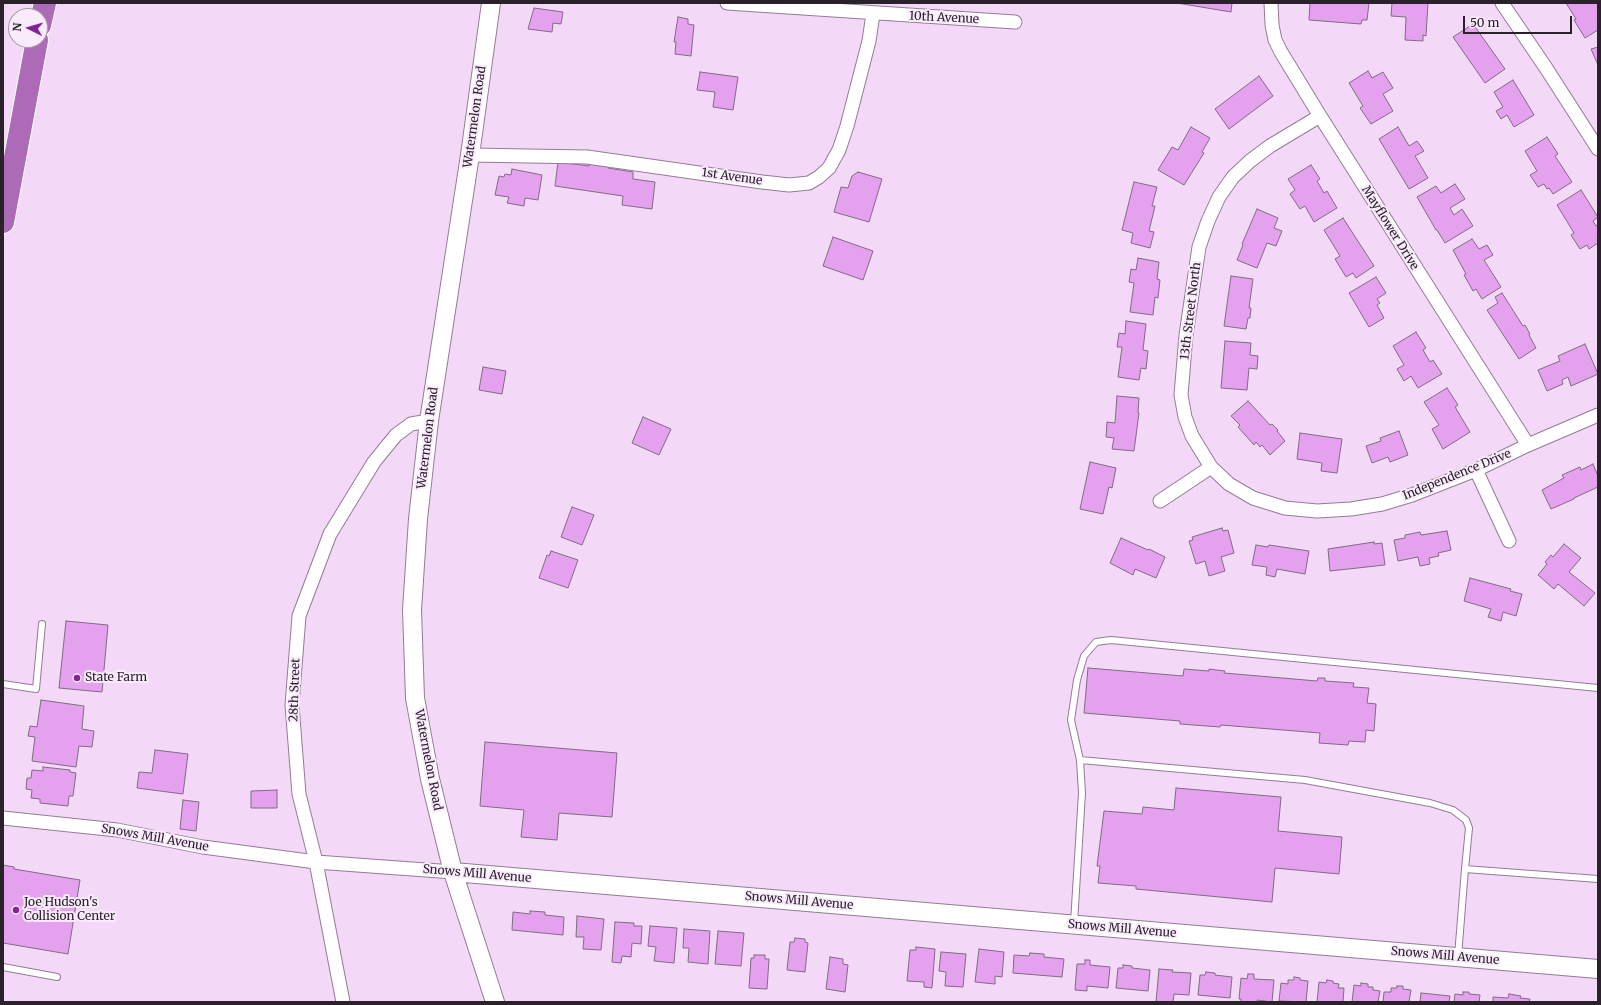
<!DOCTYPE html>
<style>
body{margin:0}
#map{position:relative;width:1601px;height:1005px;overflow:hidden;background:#f3d9f7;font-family:Merriweather,serif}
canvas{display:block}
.frame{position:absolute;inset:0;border:4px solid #2a212b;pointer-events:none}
.north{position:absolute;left:8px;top:8px;width:40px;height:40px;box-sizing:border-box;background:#faebfc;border:1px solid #a79aa8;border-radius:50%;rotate:275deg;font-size:11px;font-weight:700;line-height:16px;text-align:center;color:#2a212b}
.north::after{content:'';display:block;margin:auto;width:14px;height:18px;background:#832591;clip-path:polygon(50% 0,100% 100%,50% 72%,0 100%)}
.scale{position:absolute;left:1463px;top:16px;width:109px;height:18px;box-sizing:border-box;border:2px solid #2a212b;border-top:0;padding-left:5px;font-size:12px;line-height:14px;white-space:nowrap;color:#2a212b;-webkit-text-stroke:3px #faebfc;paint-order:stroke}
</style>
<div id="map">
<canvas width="1601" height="1005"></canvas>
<div class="frame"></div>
<div class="north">N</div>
<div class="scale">50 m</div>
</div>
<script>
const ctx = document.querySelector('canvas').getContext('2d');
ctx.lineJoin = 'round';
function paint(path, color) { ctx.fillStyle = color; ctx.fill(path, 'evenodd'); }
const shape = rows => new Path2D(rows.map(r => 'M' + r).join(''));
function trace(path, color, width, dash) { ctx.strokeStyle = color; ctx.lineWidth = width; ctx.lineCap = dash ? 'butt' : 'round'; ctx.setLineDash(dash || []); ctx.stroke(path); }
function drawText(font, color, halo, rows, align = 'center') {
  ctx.font = font + ' Merriweather,serif'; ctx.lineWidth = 4; ctx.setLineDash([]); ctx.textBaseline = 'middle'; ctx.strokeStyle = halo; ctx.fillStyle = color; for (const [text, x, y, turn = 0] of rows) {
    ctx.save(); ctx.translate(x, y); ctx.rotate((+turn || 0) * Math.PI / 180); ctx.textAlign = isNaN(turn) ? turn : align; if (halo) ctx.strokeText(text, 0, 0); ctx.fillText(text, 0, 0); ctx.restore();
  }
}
const building = shape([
 [1177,3,1232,3,1231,12,1177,3],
 [1310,3,1369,3,1367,20,1362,20,1361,24,1309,20,1310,3],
 [1392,3,1428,3,1426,36,1423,35,1423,41,1405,40,1406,17,1391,16,1392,3],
 [1566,3,1598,3,1598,30,1585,38,1574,20,1576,19,1566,3],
 [534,8,563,12,561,24,553,23,552,32,528,29,534,8],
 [678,17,688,19,688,24,694,25,691,56,675,54,676,42,674,42,678,17],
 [1473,24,1505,69,1485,83,1453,37,1473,24],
 [1598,47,1598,65,1591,49,1598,47],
 [1368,71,1372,78,1383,72,1393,88,1383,94,1393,111,1371,124,1360,108,1363,106,1349,83,1368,71],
 [700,72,738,77,733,110,713,107,715,92,697,90,700,72],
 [1259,76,1273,96,1229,129,1215,109,1259,76],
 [1513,80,1534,115,1514,127,1507,115,1501,119,1496,111,1503,107,1494,92,1513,80],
 [1191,127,1210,138,1202,152,1204,153,1184,185,1158,170,1172,147,1178,150,1191,127],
 [1398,127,1409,146,1417,141,1424,151,1415,156,1428,178,1409,189,1379,139,1398,127],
 [1547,137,1558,154,1555,156,1572,182,1553,194,1549,188,1547,189,1544,184,1538,187,1530,175,1537,171,1525,151,1547,137],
 [558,162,589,166,590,162,609,167,608,168,633,172,633,179,655,182,652,209,622,205,623,196,555,186,558,162],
 [1311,165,1320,179,1317,181,1324,193,1327,191,1337,208,1314,222,1305,206,1300,209,1290,194,1295,190,1288,179,1311,165],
 [512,169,542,175,538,200,525,198,524,206,507,203,509,197,495,195,499,176,504,177,505,174,511,175,512,169],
 [858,172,882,179,869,222,834,212,841,187,848,188,852,176,858,172],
 [1134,182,1157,187,1152,206,1155,206,1149,231,1154,232,1150,248,1131,243,1133,233,1122,230,1134,182],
 [1455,184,1465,199,1450,208,1454,215,1462,209,1473,226,1445,243,1437,230,1436,230,1417,197,1436,186,1441,193,1455,184],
 [1581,190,1598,217,1593,221,1596,226,1598,225,1598,243,1589,249,1587,245,1580,249,1571,235,1574,233,1557,205,1581,190],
 [1257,209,1278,218,1274,228,1282,231,1276,246,1267,243,1257,268,1237,260,1243,245,1242,244,1257,209],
 [1343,218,1374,266,1356,278,1353,273,1346,277,1335,259,1340,256,1324,230,1343,218],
 [833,237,873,251,863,280,823,266,833,237],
 [1472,239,1479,249,1487,245,1493,255,1484,260,1501,287,1482,299,1476,289,1473,291,1464,275,1466,274,1453,250,1472,239],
 [1138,258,1159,262,1157,279,1160,280,1158,298,1155,297,1153,315,1130,312,1134,283,1129,282,1131,269,1136,270,1138,258],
 [1231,276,1253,279,1249,308,1251,308,1250,318,1248,318,1246,329,1224,326,1231,276],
 [1376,277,1386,293,1377,299,1380,303,1377,305,1384,318,1369,327,1349,293,1376,277],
 [1502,293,1523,326,1525,325,1530,334,1529,335,1536,348,1519,359,1487,310,1498,303,1495,297,1502,293],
 [1126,321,1146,324,1143,350,1148,351,1146,369,1141,368,1139,380,1118,377,1122,347,1117,347,1119,333,1125,334,1126,321],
 [1416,332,1426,348,1423,350,1430,362,1433,360,1442,374,1418,388,1411,376,1404,381,1397,369,1404,365,1393,346,1416,332],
 [1225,341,1251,343,1250,355,1258,356,1257,369,1249,368,1247,390,1221,388,1225,341],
 [1585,344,1598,374,1571,386,1568,377,1562,380,1563,384,1547,391,1538,370,1560,361,1558,356,1585,344],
 [483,367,506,371,502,394,479,390,483,367],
 [1447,388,1458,405,1455,407,1470,432,1443,449,1432,429,1439,425,1424,402,1447,388],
 [1117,396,1139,398,1138,413,1139,413,1134,451,1112,449,1114,438,1106,437,1107,422,1115,423,1117,396],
 [1248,401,1270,425,1272,424,1278,430,1277,431,1285,441,1270,455,1262,445,1260,447,1256,442,1254,445,1238,427,1240,425,1231,416,1248,401],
 [643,417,671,429,659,455,632,443,643,417],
 [1399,431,1408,455,1390,462,1388,457,1372,463,1366,446,1381,441,1380,438,1399,431],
 [1300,433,1342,439,1337,473,1321,471,1322,463,1297,459,1300,433],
 [1090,462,1116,468,1112,488,1109,487,1103,514,1080,509,1090,462],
 [1593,464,1598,476,1598,487,1574,498,1574,499,1551,509,1542,490,1564,478,1562,475,1580,467,1581,470,1593,464],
 [572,507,594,515,582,545,561,537,572,507],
 [1222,528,1223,531,1228,530,1234,553,1221,557,1225,571,1209,576,1205,561,1196,564,1189,541,1193,540,1192,537,1222,528],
 [1447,531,1451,550,1438,553,1439,556,1429,558,1430,564,1420,566,1418,557,1398,561,1394,540,1405,538,1405,535,1420,532,1421,535,1447,531],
 [1121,538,1148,550,1149,549,1165,557,1156,578,1135,569,1133,575,1110,563,1121,538],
 [1374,542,1374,544,1382,543,1385,565,1330,571,1328,549,1374,542],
 [1564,544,1581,558,1569,572,1595,593,1584,606,1558,584,1554,589,1538,575,1547,564,1545,562,1551,555,1553,557,1564,544],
 [1256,545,1268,547,1269,545,1309,551,1305,574,1277,569,1275,577,1266,575,1267,567,1252,565,1256,545],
 [551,551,578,560,568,588,539,578,547,555,549,556,551,551],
 [1470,578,1511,589,1510,591,1522,594,1516,616,1503,612,1501,621,1488,617,1491,609,1464,601,1470,578],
 [66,621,108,625,102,692,59,688,66,621],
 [1088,668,1183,676,1184,669,1209,671,1209,669,1225,671,1224,673,1317,681,1318,678,1325,678,1325,681,1354,683,1353,687,1369,688,1367,703,1376,704,1374,731,1366,730,1365,742,1349,741,1348,745,1319,743,1320,733,1221,725,1220,727,1180,724,1180,721,1084,713,1088,668],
 [41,700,84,706,82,729,94,731,92,747,79,746,76,767,32,761,35,737,28,736,30,726,37,727,41,700],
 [485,742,617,753,612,817,559,813,557,840,521,837,524,810,480,806,485,742],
 [155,750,188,754,183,794,137,788,139,772,152,773,155,750],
 [43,767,70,770,70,772,76,773,73,796,69,796,68,806,40,803,40,799,31,798,32,790,26,789,27,778,31,778,32,770,43,771,43,767],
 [1176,788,1281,797,1278,831,1342,837,1339,874,1275,868,1272,902,1136,889,1136,886,1098,883,1100,866,1097,866,1104,811,1142,814,1143,807,1174,810,1176,788],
 [277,790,277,808,251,808,251,791,277,790],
 [183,800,199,802,196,831,180,829,183,800],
 [3,865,14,867,14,869,80,880,68,954,3,943,3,865],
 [530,911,545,912,545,915,564,917,563,935,512,930,513,912,530,914,530,911],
 [577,916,604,919,601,950,583,949,584,937,576,937,577,916],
 [615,922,634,923,634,926,642,926,641,944,632,943,631,957,622,956,621,963,612,962,615,922],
 [650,926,677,928,674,963,654,961,656,947,648,946,650,926],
 [684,929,710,931,708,964,688,962,689,948,683,948,684,929],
 [718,931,744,933,741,966,715,964,718,931],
 [795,938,805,939,805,942,808,943,805,972,787,970,790,942,794,942,795,938],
 [916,947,935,949,932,988,924,987,924,982,907,981,910,950,916,950,916,947],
 [979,949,1004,952,1002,977,995,976,995,984,975,982,979,949],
 [941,952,966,954,963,987,945,986,946,972,939,971,941,952],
 [1030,953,1044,954,1044,957,1064,959,1062,977,1013,973,1014,955,1029,956,1030,953],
 [754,955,765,955,765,959,769,959,767,989,749,988,751,958,754,958,754,955],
 [830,957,843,959,843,964,848,965,845,992,826,989,830,957],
 [1085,960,1090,960,1090,965,1110,967,1108,988,1087,986,1087,991,1075,990,1077,964,1085,964,1085,960],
 [1123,965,1132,966,1132,968,1150,970,1148,991,1116,988,1118,968,1123,968,1123,965],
 [1159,969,1173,970,1172,972,1191,973,1189,995,1174,994,1173,1002,1156,1002,1159,969],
 [1206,972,1215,973,1215,975,1232,977,1230,998,1198,995,1200,975,1205,975,1206,972],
 [1248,974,1254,974,1254,979,1274,980,1272,1002,1257,1000,1257,1002,1241,1002,1241,999,1239,999,1241,978,1247,979,1248,974],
 [1294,977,1300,978,1300,980,1308,981,1306,1002,1279,1001,1281,983,1288,984,1288,980,1294,980,1294,977],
 [1327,980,1333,981,1333,983,1339,984,1338,988,1344,988,1343,1002,1317,1002,1319,982,1326,983,1327,980],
 [1361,983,1368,984,1368,987,1373,987,1373,990,1380,991,1378,1002,1352,1002,1354,985,1361,986,1361,983],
 [1397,986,1403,986,1403,989,1411,990,1409,1002,1383,1002,1384,992,1391,992,1391,988,1397,988,1397,986],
 [1463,992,1469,992,1469,994,1480,995,1479,1002,1454,1002,1455,994,1463,995,1463,992],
 [1421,993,1450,996,1449,1002,1420,1002,1421,993],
 [1509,994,1521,996,1520,998,1530,999,1529,1002,1493,1002,1493,997,1508,998,1509,994]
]);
paint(building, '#e4a1ee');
trace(building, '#816a84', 1);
const lane = shape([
 [3,684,36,689,42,624],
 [1080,760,1305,780,1430,803,1453,810,1466,820,1469,828,1465,869],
 [1074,923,1082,793,1080,760,1071,720,1077,680,1084,656,1096,642,1111,640,1598,688],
 [1458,956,1465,869,1598,879],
 [3,967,57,977]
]);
const street = shape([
 [727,3,1015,22],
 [1271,3,1272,25,1275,40,1281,52,1320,116,1528,445],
 [1502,3,1546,68,1598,149],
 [1320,116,1270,146,1250,161,1233,177,1219,197,1208,221,1199,247,1186,335,1181,395,1185,417,1192,436,1211,467,1229,484,1253,498,1285,508,1317,511,1351,509,1382,504,1412,495,1476,470,1528,445,1598,415],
 [470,155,587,157,762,182,789,185,809,183,819,177,829,168,839,150,847,126,869,41,873,14],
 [1476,470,1509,541],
 [1160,501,1211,467],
 [3,818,117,830,203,847,316,862,453,872],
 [343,1002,316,862,299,794,292,705,299,616,330,534,374,462,396,435,411,424,429,421]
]);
const secondary = shape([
 [491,3,470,155,429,421,418,519,412,610,415,698,430,779,453,872,495,1002],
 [453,872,1598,969]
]);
const highway = shape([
 [40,25,45,3],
 [3,222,37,40]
]);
trace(lane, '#937b96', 8);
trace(street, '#937b96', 15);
trace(secondary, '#937b96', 20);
trace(highway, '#fff', 24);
trace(lane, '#fff', 6);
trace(street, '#fff', 13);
trace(secondary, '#fff', 18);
trace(highway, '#ad6ab7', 22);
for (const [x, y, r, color] of [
 [77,678,4,"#832591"],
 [16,910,4,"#832591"]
]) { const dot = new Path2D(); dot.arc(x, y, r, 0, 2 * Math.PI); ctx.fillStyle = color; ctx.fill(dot); trace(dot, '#faebfc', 1.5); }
drawText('12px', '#2a212b', '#faebfc', [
 ["10th Avenue",944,18,3],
 ["Watermelon Road",475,117,-82],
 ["1st Avenue",732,177,8],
 ["Mayflower Drive",1390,228,58],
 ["13th Street North",1191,311,-83],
 ["Watermelon Road",428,438,-83],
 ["Independence Drive",1457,475,-22],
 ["28th Street",295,690,-88],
 ["Watermelon Road",428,760,79],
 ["Snows Mill Avenue",155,838,10],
 ["Snows Mill Avenue",477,874,5],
 ["Snows Mill Avenue",799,901,5],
 ["Snows Mill Avenue",1122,929,5],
 ["Snows Mill Avenue",1445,956,5]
]);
drawText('12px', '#2a212b', '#faebfc', [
 ["State Farm",85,678],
 ["Joe Hudson's",24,903],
 ["Collision Center",24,917]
], 'left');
</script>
